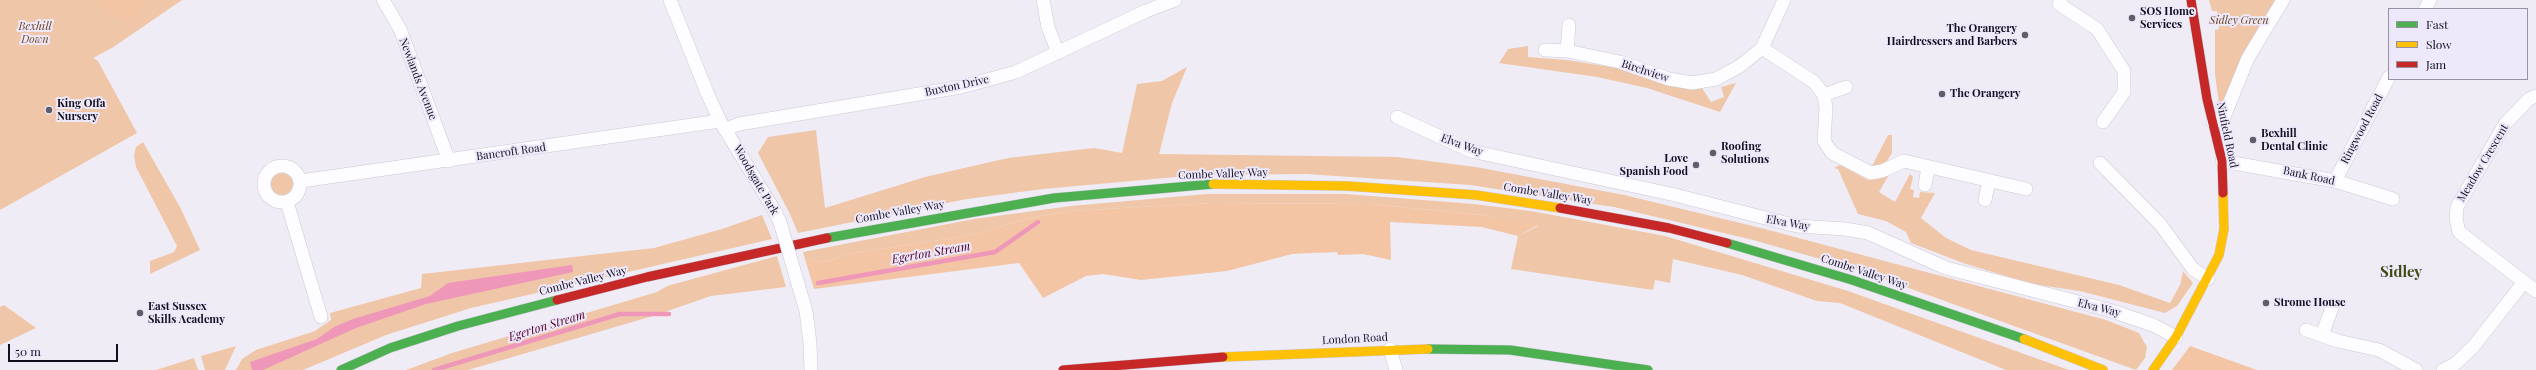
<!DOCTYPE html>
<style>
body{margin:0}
#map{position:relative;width:2536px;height:370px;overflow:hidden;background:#efecf6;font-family:"Playfair Display",serif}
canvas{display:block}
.legend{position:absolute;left:2388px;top:8px;width:140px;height:72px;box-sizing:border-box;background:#ede8fa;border:1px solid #9691a2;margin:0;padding:5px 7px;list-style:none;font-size:12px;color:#140f1e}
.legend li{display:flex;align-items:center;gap:8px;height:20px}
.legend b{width:20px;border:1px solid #9691a2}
.scale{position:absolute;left:8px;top:344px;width:110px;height:18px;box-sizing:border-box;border:2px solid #140f1e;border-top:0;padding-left:5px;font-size:12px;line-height:14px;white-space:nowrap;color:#140f1e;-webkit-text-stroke:3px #ede8fa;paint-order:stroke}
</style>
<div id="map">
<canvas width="2536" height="370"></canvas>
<ul class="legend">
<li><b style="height:5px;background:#4caf50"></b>Fast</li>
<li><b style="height:5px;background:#ffc107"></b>Slow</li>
<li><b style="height:5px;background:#c62828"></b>Jam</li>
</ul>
<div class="scale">50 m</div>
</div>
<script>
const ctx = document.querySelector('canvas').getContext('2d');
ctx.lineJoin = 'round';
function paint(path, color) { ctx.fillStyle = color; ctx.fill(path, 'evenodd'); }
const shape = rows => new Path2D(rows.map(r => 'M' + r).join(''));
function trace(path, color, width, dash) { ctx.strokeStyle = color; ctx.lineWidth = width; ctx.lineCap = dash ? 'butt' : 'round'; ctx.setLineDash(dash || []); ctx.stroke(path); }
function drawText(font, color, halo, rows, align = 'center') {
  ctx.font = font + ' "Playfair Display",serif'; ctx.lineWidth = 4; ctx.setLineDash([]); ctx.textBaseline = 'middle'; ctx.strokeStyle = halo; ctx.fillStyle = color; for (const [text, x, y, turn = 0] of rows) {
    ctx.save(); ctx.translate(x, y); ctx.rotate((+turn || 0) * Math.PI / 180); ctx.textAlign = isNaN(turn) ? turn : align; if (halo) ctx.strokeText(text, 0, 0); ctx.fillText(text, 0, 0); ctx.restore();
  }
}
paint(shape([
 [0,0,182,0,112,48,93,58,98,61,137,133,0,210],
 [2209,0,2275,0,2245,53,2225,104,2219,104,2215,74,2215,30,2219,29,2217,11,2212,11],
 [1528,46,1528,57,1567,60,1617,68,1669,86,1702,88,1711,102,1724,97,1721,87,1736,83,1720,112,1647,88,1597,77,1499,63,1508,49],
 [1187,67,1172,103,1159,154,1397,157,1476,167,1624,195,1761,228,2106,320,2139,333,2147,347,2145,358,2136,370,1856,269,1753,240,1614,207,1470,185,1306,174,1198,175,1043,189,967,199,798,233,790,214,758,153,768,137,816,130,825,208,925,177,1008,158,1094,148,1122,153,1137,84,1162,81],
 [1888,135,1892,135,1892,153,1887,161,1878,167,1872,166],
 [143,142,181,209,200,250,150,274,150,261,174,252,177,246,136,167,134,155,136,147],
 [1840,165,1868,180,1890,173,1879,192,1895,202,1910,174,1913,177,1910,189,1914,190,1913,197,1919,198,1920,192,1935,193,1921,218,1946,238,1971,250,2119,285,2170,303,2180,285,2183,271,2193,283,2177,306,2165,313,2080,291,2032,284,1963,263,1911,243,1906,232,1886,221,1858,214,1838,169,1834,168],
 '271 184a11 11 0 1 1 22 0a11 11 0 1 1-22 0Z',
 [1207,194,1346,194,1474,204,1531,211,1665,236,1848,291,2069,370,2006,370,1840,303,1817,301,1742,275,1673,259,1670,283,1655,280,1653,290,1511,269,1518,236,1538,226,1481,215,1371,204,1210,203,1071,211,1035,217,967,236,853,253,825,262,805,259,803,252,974,219,1071,206],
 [762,215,772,239,471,308,386,335,303,370,236,370,242,359,256,350,315,331,331,320,330,313,421,288,422,274,654,248,722,229],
 [777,256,786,287,711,296,653,316,468,370,406,370,452,353,657,292,667,286],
 [4,305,36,328,0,345,0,307],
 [236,346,225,370,205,370,201,356],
 [194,358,198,370,156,370]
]), '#f0c6a8');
paint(shape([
 [95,0,144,0,137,14,126,22,110,13],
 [1210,203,1371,204,1481,215,1538,225,1518,236,1482,227,1390,222,1391,260,1363,254,1338,255,1337,252,1313,253,1292,254,1227,271,1141,280,1103,274,1086,276,1043,298,1019,263,814,289,805,259,825,262,853,253,967,236,1035,217,1071,211],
 [2190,346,2257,370,2172,370]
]), '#f3c5a4');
paint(shape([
 [572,265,573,272,426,304,356,328,263,370,252,370,250,362,317,339,334,327,353,319,430,296,448,283]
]), '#ef97b9');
trace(shape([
 [818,283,995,252,1038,222],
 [434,370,620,314,669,314]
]), '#ef97b9', 4.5);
const street = shape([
 [383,0,400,29,449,161],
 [670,0,708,95,720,121,774,210],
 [1043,0,1048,27,1058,53],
 [2061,0,2059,4,2097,29,2124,71,2124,92,2103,122],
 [2425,9,2430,0],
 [1762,48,1814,82,1824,95,1826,108,1824,141,1832,153,1871,173,1882,171,1904,161,2026,189],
 [1545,50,1567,51,1620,62,1669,79,1692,83,1716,79,1740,66,1762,48,1784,0],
 [1567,51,1569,25],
 [1824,95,1846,87],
 [2536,96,2529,99,2505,124,2457,207,2456,218,2459,232,2536,291],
 [1397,117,1471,151,1671,194,1797,226,1845,229,1868,233,1946,268,2109,310,2153,325,2176,337],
 [2213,122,2223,119,2248,58,2283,0],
 [725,130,739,124,961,87,1016,72,1146,11,1175,0],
 [2222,161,2335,181,2393,199],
 [2100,163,2160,224,2193,269,2208,279],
 '264 184a18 18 0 1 1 36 0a18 18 0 1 1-36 0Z',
 [301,181,720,121],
 [2335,181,2389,77],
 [1925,185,1928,167],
 [1985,200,1989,181],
 [287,202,321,317],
 [798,284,806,311,810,343,811,370],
 [2306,330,2338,341,2379,350,2416,370],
 [2322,335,2333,305],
 [1390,349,1396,370],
 [2443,370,2455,364,2473,347,2524,282]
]);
const fast = shape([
 [827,238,1054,198,1213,184],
 [1727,243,1852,280,2024,339],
 [1428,349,1510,350,1648,370],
 [341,370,390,348,458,326,557,300]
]);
const slow = shape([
 [1213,184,1347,186,1476,195,1560,208],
 [2024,339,2103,370],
 [1223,357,1428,349],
 [2153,370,2176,337,2219,255,2224,229,2223,193]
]);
const jam = shape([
 [2191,0,2207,99,2222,161,2223,193],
 [1560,208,1669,228,1727,243],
 [557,300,647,277,827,238],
 [1063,370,1223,357]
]);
trace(street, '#ccc8d5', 14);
trace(fast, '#ccc8d5', 10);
trace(slow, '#ccc8d5', 10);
trace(jam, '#ccc8d5', 10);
trace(street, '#fdfcfe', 13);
trace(fast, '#4caf50', 9);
trace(slow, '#ffc107', 9);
trace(jam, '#c62828', 9);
const streetBridge = shape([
 [774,210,780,222,798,284]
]);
trace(streetBridge, '#ccc8d5', 14, []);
trace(streetBridge, '#fdfcfe', 13);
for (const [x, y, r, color] of [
 [2132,18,4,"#615c6a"],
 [2025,35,4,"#615c6a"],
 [1942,94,4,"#615c6a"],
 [49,110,4,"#615c6a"],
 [2253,140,4,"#615c6a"],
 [1713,153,4,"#615c6a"],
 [1696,165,4,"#615c6a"],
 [2266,303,4,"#615c6a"],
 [140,313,4,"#615c6a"]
]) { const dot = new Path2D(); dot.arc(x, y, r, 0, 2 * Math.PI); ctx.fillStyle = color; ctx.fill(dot); trace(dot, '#ede8fa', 1.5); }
drawText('bold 11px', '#140f1e', '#ede8fa', [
 ["SOS Home",2140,12],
 ["Services",2140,25],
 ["The Orangery",2017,29,"right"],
 ["Hairdressers and Barbers",2017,42,"right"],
 ["The Orangery",1950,94],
 ["King Offa",57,104],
 ["Nursery",57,117],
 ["Bexhill",2261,134],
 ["Dental Clinic",2261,147],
 ["Roofing",1721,147],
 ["Solutions",1721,160],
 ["Love",1688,159,"right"],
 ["Spanish Food",1688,172,"right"],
 ["Strome House",2274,303],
 ["East Sussex",148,307],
 ["Skills Academy",148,320]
], 'left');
drawText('italic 11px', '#6f4521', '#ede8fa', [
 ["Sidley Green",2239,21],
 ["Bexhill",35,27],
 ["Down",35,40]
]);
drawText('11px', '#140f1e', '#ede8fa', [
 ["Birchview",1645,71,18],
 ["Newlands Avenue",418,79,69],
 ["Buxton Drive",957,86,-12],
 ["Ringwood Road",2362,129,-62],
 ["Ninfield Road",2227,135,78],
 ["Elva Way",1462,145,20],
 ["Bancroft Road",511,152,-8],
 ["Meadow Crescent",2483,163,-59],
 ["Combe Valley Way",1223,174,-2],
 ["Bank Road",2309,176,12],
 ["Woodsgate Park",756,180,60],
 ["Combe Valley Way",1548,194,9],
 ["Combe Valley Way",900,212,-10],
 ["Elva Way",1788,223,10],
 ["Combe Valley Way",1864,272,18],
 ["Combe Valley Way",583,281,-14],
 ["Elva Way",2099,308,14],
 ["London Road",1355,339,-3]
]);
drawText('italic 12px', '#520128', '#ede8fa', [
 ["Egerton Stream",931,253,-10],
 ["Egerton Stream",547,326,-17]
]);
drawText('bold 15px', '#404b12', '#ede8fa', [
 ["Sidley",2401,272]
]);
</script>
